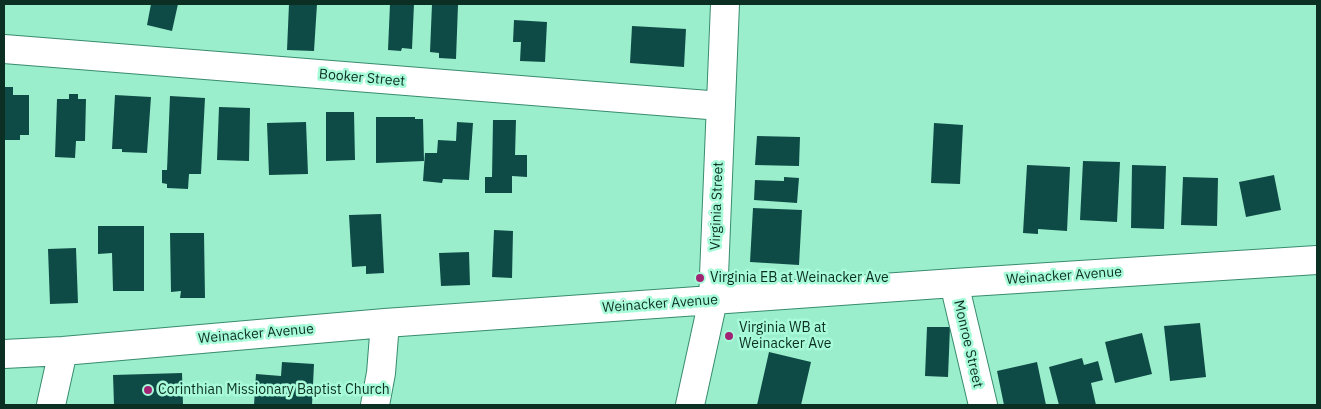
<!DOCTYPE html>
<style>
body{margin:0}
#map{position:relative;width:1321px;height:409px;overflow:hidden;background:#9beecc;font-family:"IBM Plex Sans",sans-serif}
canvas{display:block}
.frame{position:absolute;inset:0;border:5px solid #0b2f23;pointer-events:none}
</style>
<div id="map">
<canvas width="1321" height="409"></canvas>
<div class="frame"></div>
</div>
<script>
const ctx = document.querySelector('canvas').getContext('2d');
ctx.lineJoin = 'round';
function paint(path, color) { ctx.fillStyle = color; ctx.fill(path, 'evenodd'); }
const shape = rows => new Path2D(rows.map(r => 'M' + r).join(''));
function trace(path, color, width, dash) { ctx.strokeStyle = color; ctx.lineWidth = width; ctx.lineCap = dash ? 'butt' : 'round'; ctx.setLineDash(dash || []); ctx.stroke(path); }
function drawText(font, color, halo, rows, align = 'center') {
  ctx.font = font + ' "IBM Plex Sans",sans-serif'; ctx.lineWidth = 5; ctx.setLineDash([]); ctx.textBaseline = 'middle'; ctx.strokeStyle = halo; ctx.fillStyle = color; for (const [text, x, y, turn = 0] of rows) {
    ctx.save(); ctx.translate(x, y); ctx.rotate((+turn || 0) * Math.PI / 180); ctx.textAlign = isNaN(turn) ? turn : align; if (halo) ctx.strokeText(text, 0, 0); ctx.fillText(text, 0, 0); ctx.restore();
  }
}
paint(shape([
 [151,4,178,4,172,31,147,25],
 [289,4,317,4,314,51,287,50],
 [390,4,414,4,412,49,402,48,401,51,388,50],
 [432,4,458,5,456,59,439,58,439,53,430,52],
 [514,20,547,22,545,62,520,61,521,42,513,42],
 [632,26,686,29,684,67,630,63],
 [4,87,13,87,13,95,29,95,29,135,20,135,20,140,4,140],
 [69,94,78,94,78,99,86,99,85,141,76,141,75,158,55,157,57,99,69,99],
 [115,95,151,97,147,153,122,152,122,149,112,149],
 [170,96,205,98,201,174,189,174,188,189,167,188,167,184,162,183,162,170,167,170],
 [219,107,250,108,249,161,217,160],
 [326,112,354,112,355,160,326,161],
 [376,117,415,117,415,119,423,119,424,161,376,163],
 [493,120,516,120,515,155,527,155,527,177,512,176,512,193,485,193,485,177,492,177],
 [306,122,308,174,269,175,267,123],
 [457,122,473,123,469,180,443,179,442,183,423,181,425,153,437,153,438,140,456,141],
 [934,123,963,125,960,184,931,183],
 [757,136,800,137,799,166,755,165],
 [1083,161,1120,162,1117,222,1080,220],
 [1027,165,1070,167,1067,231,1038,229,1038,234,1023,233],
 [1132,165,1166,166,1164,229,1131,228],
 [1274,175,1281,210,1246,217,1239,182],
 [784,177,799,178,797,203,754,200,755,180,784,181],
 [1183,177,1218,178,1217,226,1181,225],
 [753,208,802,210,799,265,750,262],
 [381,214,384,273,366,274,366,266,352,267,349,215],
 [98,226,144,226,144,291,113,291,112,253,98,254],
 [494,230,513,231,512,278,492,277],
 [170,233,204,233,205,298,180,298,181,291,171,292],
 [76,248,78,303,50,304,48,249],
 [469,252,470,285,441,286,439,253],
 [1200,323,1206,377,1170,381,1164,326],
 [927,327,950,327,948,377,925,376],
 [1142,333,1152,374,1115,383,1105,342],
 [769,352,811,362,801,405,757,405],
 [1082,358,1084,365,1098,361,1103,380,1091,383,1096,405,1059,405,1049,367],
 [282,362,314,364,312,405,254,405,256,374,281,376],
 [1037,362,1046,405,1004,405,997,371],
 [182,373,183,405,114,405,113,375]
]), '#0f4b46');
const minor = shape([
 [4,49,721,106],
 [954,283,983,405],
 [4,354,63,351,385,323,954,283,1317,260],
 [51,405,63,351],
 [375,405,381,373,385,323],
 [690,405,713,300,725,4]
]);
trace(minor, '#388c6e', 30);
trace(minor, '#fff', 28);
for (const [x, y, r, color] of [
 [700,278,5,"#a22274"],
 [729,336,5,"#a22274"],
 [148,390,5,"#a22274"]
]) { const dot = new Path2D(); dot.arc(x, y, r, 0, 2 * Math.PI); ctx.fillStyle = color; ctx.fill(dot); trace(dot, '#a8fbd9', 2); }
drawText('14px', '#0b2f23', '#a8fbd9', [
 ["Booker Street",362,78,5],
 ["Virginia Street",717,206,-88],
 ["Weinacker Avenue",1064,276,-4],
 ["Weinacker Avenue",660,304,-4],
 ["Weinacker Avenue",256,334,-5],
 ["Monroe Street",968,344,77]
]);
drawText('14px', '#0b2f23', '#a8fbd9', [
 ["Virginia EB at Weinacker Ave",710,278],
 ["Virginia WB at",739,328],
 ["Weinacker Ave",739,344],
 ["Corinthian Missionary Baptist Church",158,390]
], 'left');
</script>
